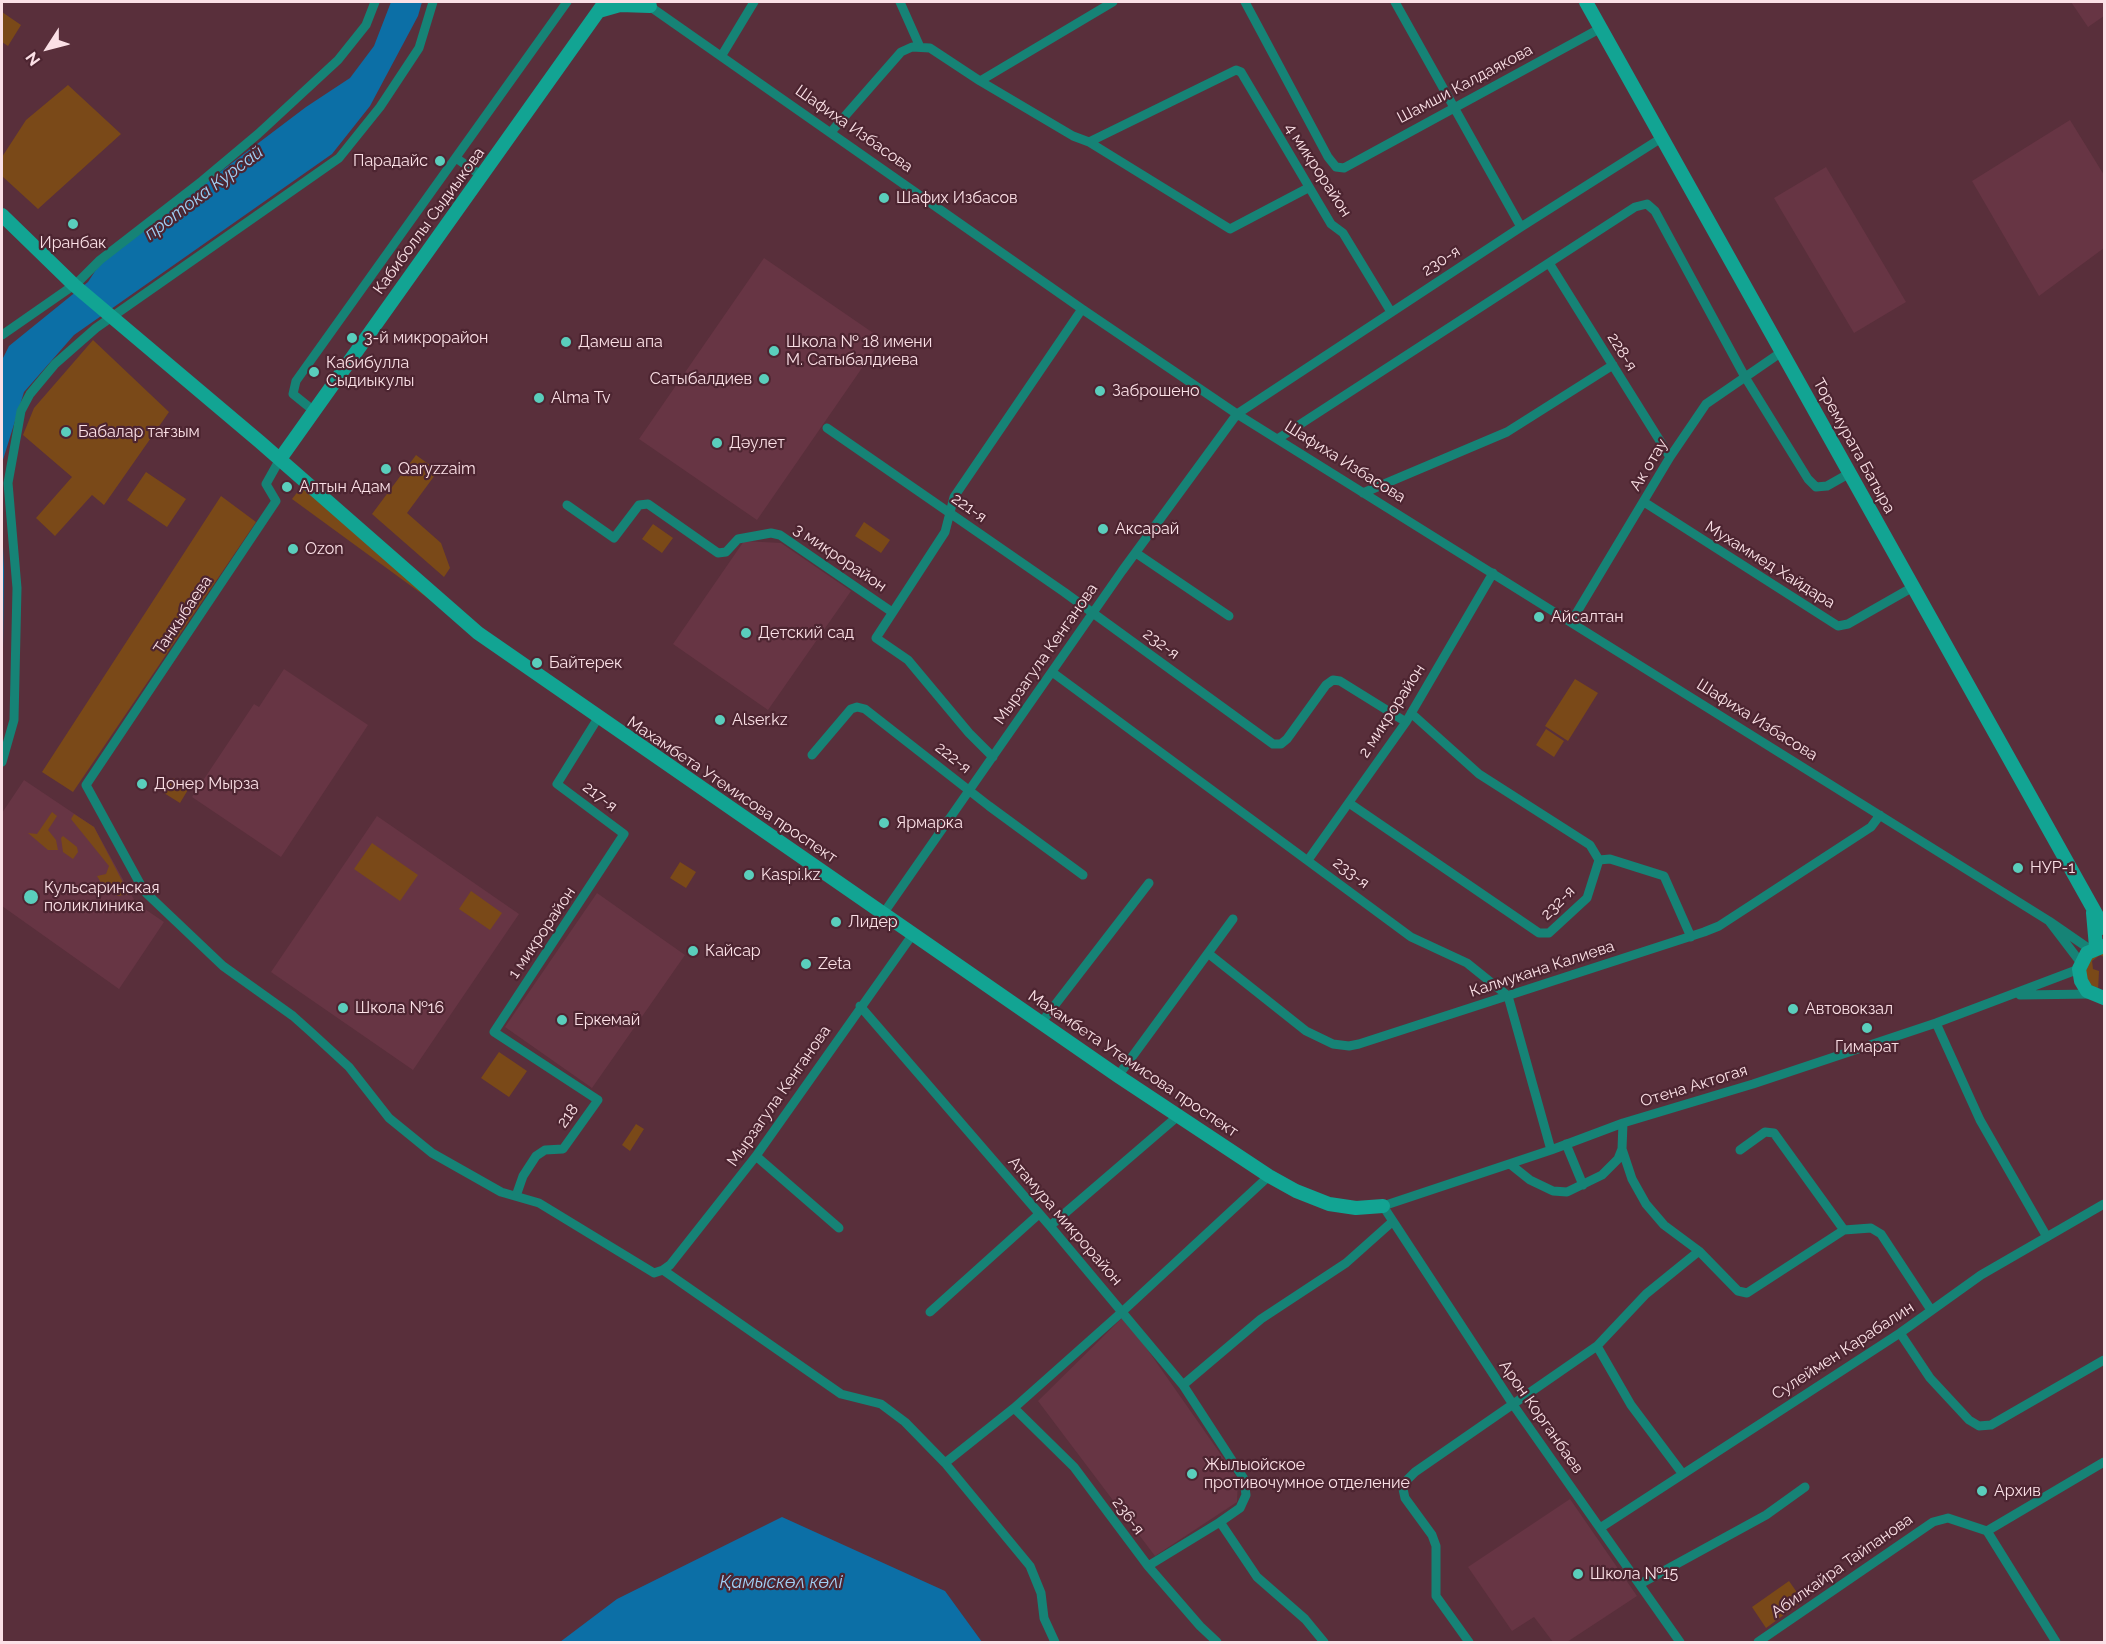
<!DOCTYPE html>
<meta charset="utf-8">
<style>
body{margin:0}
#map{position:relative;width:2106px;height:1644px;overflow:hidden;background:#592f3b;font-family:Raleway,sans-serif}
canvas{display:block}
.frame{position:absolute;inset:0;border:3px solid #fbe0e6;pointer-events:none}
.north{position:absolute;left:18px;top:18px;width:60px;height:60px;-webkit-text-stroke:4px #4d2531;paint-order:stroke;rotate:234deg;font-size:16px;font-weight:700;line-height:24px;text-align:center;color:#fbe0e6}
.north::after{content:'';display:block;margin:auto;width:21px;height:27px;background:#fbe0e6;clip-path:polygon(50% 0,100% 100%,50% 72%,0 100%)}
</style>
<div id="map">
<canvas width="2106" height="1644"></canvas>
<div class="frame"></div>
<div class="north">N</div>
</div>
<script>
const ctx = document.querySelector('canvas').getContext('2d');
ctx.lineJoin = 'round';
function paint(path, color) { ctx.fillStyle = color; ctx.fill(path, 'evenodd'); }
const shape = rows => new Path2D(rows.map(r => 'M' + r).join(''));
function trace(path, color, width, dash) { ctx.strokeStyle = color; ctx.lineWidth = width; ctx.lineCap = dash ? 'butt' : 'round'; ctx.setLineDash(dash || []); ctx.stroke(path); }
function drawText(font, color, halo, rows, align = 'center') {
  ctx.font = font + ' Raleway,sans-serif'; ctx.lineWidth = 4.5; ctx.setLineDash([]); ctx.textBaseline = 'middle'; ctx.strokeStyle = halo; ctx.fillStyle = color; for (const [text, x, y, turn = 0] of rows) {
    ctx.save(); ctx.translate(x, y); ctx.rotate((+turn || 0) * Math.PI / 180); ctx.textAlign = isNaN(turn) ? turn : align; if (halo) ctx.strokeText(text, 0, 0); ctx.fillText(text, 0, 0); ctx.restore();
  }
}
paint(shape([
 [2071,2,2104,2,2104,16,2088,27],
 [2070,120,2104,175,2104,248,2039,296,1972,181],
 [1826,167,1906,302,1854,333,1774,198],
 [764,258,882,339,757,520,639,439],
 [744,541,781,543,851,591,768,710,673,644],
 [284,669,368,725,281,857,192,797,254,704,259,707],
 [24,780,94,827,136,903,164,922,119,989,2,906,2,813],
 [377,816,519,914,413,1070,271,972],
 [597,893,685,955,592,1088,505,1027],
 [1124,1316,1238,1479,1237,1502,1155,1556,1038,1401],
 [1570,1499,1637,1596,1567,1642,1553,1642,1534,1617,1512,1631,1468,1567]
]), '#673544');
paint(shape([
 [2,12,21,25,8,46,2,42],
 [68,85,121,134,38,209,2,176,2,157,26,120],
 [93,340,169,412,104,505,92,495,55,536,36,518,72,477,23,435,34,408],
 [416,455,438,471,407,513,441,543,450,568,444,577,372,514],
 [146,472,186,499,167,527,127,500],
 [303,485,444,610,292,499],
 [221,496,256,522,73,792,42,772],
 [864,522,890,540,881,553,855,536],
 [653,524,673,538,662,553,642,539],
 [1575,679,1598,693,1568,741,1545,726],
 [1546,729,1564,741,1554,757,1536,745],
 [173,778,189,788,180,803,164,793],
 [52,812,57,816,48,830,56,840,58,850,48,850,28,833,37,834],
 [74,814,94,827,129,894,118,896,103,886,97,876,106,874,109,866,71,819],
 [63,836,77,847,78,852,73,859,63,852,61,838],
 [372,843,418,875,400,901,354,869],
 [680,862,696,872,686,888,670,878],
 [471,891,502,913,490,930,459,909],
 [2104,951,2104,957,2100,955,2092,961,2093,969,2099,971,2098,991,2087,981,2085,967,2093,956],
 [499,1052,527,1071,509,1097,481,1078],
 [636,1124,644,1129,630,1151,622,1145],
 [1789,1581,1803,1601,1766,1628,1752,1607]
]), '#7a4918');
paint(shape([
 [391,2,422,2,418,16,370,106,332,154,74,335,24,392,2,463,2,360,9,346,88,282,101,262,306,107,350,78,374,46],
 [2,521,4,571,2,725],
 [782,1517,945,1591,982,1642,560,1642,617,1599]
]), '#0c6fa6');
trace(shape([
 [900,2,920,47],
 [1245,2,1328,157,1336,167,1344,168,1601,28],
 [1395,2,1521,227],
 [645,3,1082,309,1237,414,2049,921],
 [722,55,754,2],
 [980,81,1113,2],
 [831,132,901,52,912,47,930,48,980,81,1073,136,1089,142,1236,70,1241,72,1331,224,1343,233,1391,312],
 [1089,142,1230,229,1308,188],
 [456,158,482,176],
 [1549,263,1670,457],
 [79,281,100,260,202,181,258,134,338,60,366,25,375,2],
 [2,335,74,285],
 [314,411,293,394,296,381,567,2],
 [827,428,1064,592,1273,744,1281,744,1287,739,1326,685,1333,680,1340,681,1406,722],
 [1279,438,1635,207,1647,204,1655,211,1745,377,1808,479,1816,487,1827,486,1850,473],
 [280,459,266,484,276,501,86,785,144,891,223,966,293,1016,312,1033,349,1067,389,1118,432,1153,501,1192,539,1203,654,1273,663,1270,670,1265,756,1156,913,934],
 [1363,493,1507,432,1613,365],
 [1644,502,1838,626,1848,624,1913,587],
 [567,505,614,538,639,505,648,504,718,553,726,552,738,539,771,533,780,535,892,612],
 [1136,553,1229,616],
 [1571,622,1670,457,1706,404,1783,351],
 [1052,672,1411,937,1467,963,1508,996,1551,1150],
 [812,755,851,709,857,707,865,709,989,806,1083,875],
 [993,757,969,733,908,660,876,638,945,532,954,497,1082,309],
 [2,762,14,720,17,588,8,483,21,411,30,394,55,364,96,328,339,158,380,107,419,48,433,2],
 [1349,803,1539,933,1549,933,1587,898,1599,860,1590,845,1479,774,1411,713],
 [1308,860,1406,722,1493,573],
 [1599,860,1610,859,1664,876,1691,937],
 [883,914,1122,571,1237,414,1521,227,1663,137],
 [1209,954,1306,1031,1333,1044,1349,1046,1359,1044,1704,932,1719,926,1871,827,1880,815],
 [2081,963,2049,921,2091,950],
 [2020,995,2092,994],
 [860,1006,1050,1226,1183,1385,1244,1479,1246,1495,1240,1508,1220,1522,1257,1577,1305,1619,1324,1642],
 [1041,1023,1149,883],
 [1936,1023,1980,1120,2047,1237],
 [1118,1076,1233,919],
 [1623,1123,1622,1149,1632,1179,1646,1204,1664,1225,1699,1251,1738,1291,1747,1293,1844,1230,1871,1228,1881,1234,1931,1310],
 [1566,1144,1583,1185],
 [1740,1150,1765,1132,1774,1133,1844,1230],
 [756,1156,839,1228],
 [1510,1164,1530,1180,1553,1191,1567,1192,1602,1175,1618,1159,1622,1149],
 [516,1196,523,1176,536,1156,545,1150,563,1149,598,1100,494,1032,624,834,557,784,598,718],
 [1050,1226,1178,1116],
 [663,1270,841,1394,881,1404,905,1422,945,1463,1030,1566,1041,1593,1044,1618,1055,1642],
 [930,1312,1039,1214],
 [1900,1333,1930,1378,1969,1420,1979,1426,1991,1425,2104,1360],
 [1597,1346,1631,1405,1682,1473],
 [1183,1385,1261,1319,1346,1263,1392,1222],
 [1014,1408,1074,1467,1148,1566,1200,1626,1217,1642],
 [945,1463,1014,1408,1123,1311,1269,1176],
 [1600,1528,1900,1333,1981,1275,2104,1204],
 [1987,1531,2056,1642],
 [1148,1566,1220,1522],
 [1640,1584,1766,1515,1805,1487],
 [1469,1642,1436,1596,1436,1546,1432,1535,1405,1498,1403,1489,1407,1480,1415,1472,1597,1346,1646,1294,1699,1251],
 [1680,1642,1514,1406,1383,1206,1551,1150,1623,1123,1753,1084,1936,1023,2079,969],
 [1758,1642,1933,1522,1948,1518,1987,1531,2104,1462]
]), '#168376', 9);
trace(shape([
 [1586,2,2104,928],
 [599,11,620,5,650,6,646,2],
 [2,215,74,285,260,442,478,633,1118,1076,1269,1176,1296,1191,1329,1204,1356,1208,1383,1206],
 [280,459,605,2],
 [2093,913,2096,947],
 [2104,946,2087,953,2079,969,2081,981,2087,991,2104,998]
]), '#12a493', 14);
for (const [x, y, r, color] of [
 [440,161,6,"#5acebc"],
 [884,198,6,"#5acebc"],
 [73,224,6,"#5acebc"],
 [352,338,6,"#5acebc"],
 [566,342,6,"#5acebc"],
 [774,351,6,"#5acebc"],
 [314,372,6,"#5acebc"],
 [764,379,6,"#5acebc"],
 [1100,391,6,"#5acebc"],
 [539,398,6,"#5acebc"],
 [66,432,6,"#5acebc"],
 [717,443,6,"#5acebc"],
 [386,469,6,"#5acebc"],
 [287,487,6,"#5acebc"],
 [1103,529,6,"#5acebc"],
 [293,549,6,"#5acebc"],
 [1539,617,6,"#5acebc"],
 [746,633,6,"#5acebc"],
 [537,663,6,"#5acebc"],
 [720,720,6,"#5acebc"],
 [142,784,6,"#5acebc"],
 [884,823,6,"#5acebc"],
 [2018,868,6,"#5acebc"],
 [749,875,6,"#5acebc"],
 [31,897,8,"#5acebc"],
 [836,922,6,"#5acebc"],
 [693,951,6,"#5acebc"],
 [806,964,6,"#5acebc"],
 [343,1008,6,"#5acebc"],
 [1793,1009,6,"#5acebc"],
 [562,1020,6,"#5acebc"],
 [1867,1028,6,"#5acebc"],
 [1192,1474,6,"#5acebc"],
 [1982,1491,6,"#5acebc"],
 [1578,1574,6,"#5acebc"]
]) { const dot = new Path2D(); dot.arc(x, y, r, 0, 2 * Math.PI); ctx.fillStyle = color; ctx.fill(dot); trace(dot, '#4d2531', 2); }
drawText('16px', '#fbe0e6', '#4d2531', [
 ["Шамши Калдаякова",1465,84,-28],
 ["Шафиха Избасова",854,129,35],
 ["4 микрорайон",1318,170,57],
 ["Кабиболлы Сыдиыкова",429,221,-54],
 ["230-я",1441,261,-33],
 ["228-я",1622,352,58],
 ["Торемурата Батыра",1854,446,61],
 ["Шафиха Избасова",1345,462,32],
 ["Ак отау",1649,465,-59],
 ["221-я",969,508,35],
 ["3 микрорайон",840,558,34],
 ["Мухаммед Хайдара",1770,565,32],
 ["Танкыбаева",183,615,-56],
 ["232-я",1161,644,36],
 ["Мырзагула Кенганова",1046,654,-55],
 ["2 микрорайон",1392,711,-57],
 ["Шафиха Избасова",1757,720,32],
 ["222-я",953,758,38],
 ["Махамбета Утемисова проспект",732,790,34],
 ["217-я",600,797,37],
 ["233-я",1351,873,37],
 ["232-я",1558,903,-45],
 ["1 микрорайон",542,933,-56],
 ["Калмукана Калиева",1542,969,-18],
 ["Махамбета Утемисова проспект",1133,1064,34],
 ["Отена Актогая",1694,1086,-17],
 ["Мырзагула Кенганова",779,1096,-55],
 ["218",568,1116,-54],
 ["Атамура микрорайон",1065,1221,49],
 ["Сулеймен Карабалин",1843,1351,-33],
 ["Арон Корганбаев",1541,1417,55],
 ["236-я",1128,1516,53],
 ["Абилкайра Тайпанова",1842,1566,-35]
]);
drawText('16px', '#fbe0e6', '#4d2531', [
 ["Парадайс",428,161,"right"],
 ["Шафих Избасов",896,198],
 ["Иранбак",73,243,"center"],
 ["3-й микрорайон",364,338],
 ["Дамеш апа",578,342],
 ["Школа № 18 имени",786,342],
 ["М. Сатыбалдиева",786,360],
 ["Кабибулла",326,363],
 ["Сыдиыкулы",326,381],
 ["Сатыбалдиев",752,379,"right"],
 ["Заброшено",1112,391],
 ["Alma Tv",551,398],
 ["Бабалар тағзым",78,432],
 ["Дәулет",729,443],
 ["Qaryzzaim",398,469],
 ["Алтын Адам",299,487],
 ["Аксарай",1115,529],
 ["Ozon",305,549],
 ["Айсалтан",1551,617],
 ["Детский сад",758,633],
 ["Байтерек",549,663],
 ["Alser.kz",732,720],
 ["Донер Мырза",154,784],
 ["Ярмарка",896,823],
 ["НУР-1",2030,868],
 ["Kaspi.kz",761,875],
 ["Кульсаринская",44,888],
 ["поликлиника",44,906],
 ["Лидер",848,922],
 ["Кайсар",705,951],
 ["Zeta",818,964],
 ["Школа №16",355,1008],
 ["Автовокзал",1805,1009],
 ["Еркемай",574,1020],
 ["Гимарат",1867,1047,"center"],
 ["Жылыойское",1204,1465],
 ["противочумное отделение",1204,1483],
 ["Архив",1994,1491],
 ["Школа №15",1590,1574]
], 'left');
drawText('italic 18px', '#a0cff4', '#4d2531', [
 ["протока Курсай",204,193,-37],
 ["Қамыскөл көлі",781,1583]
]);
</script>
